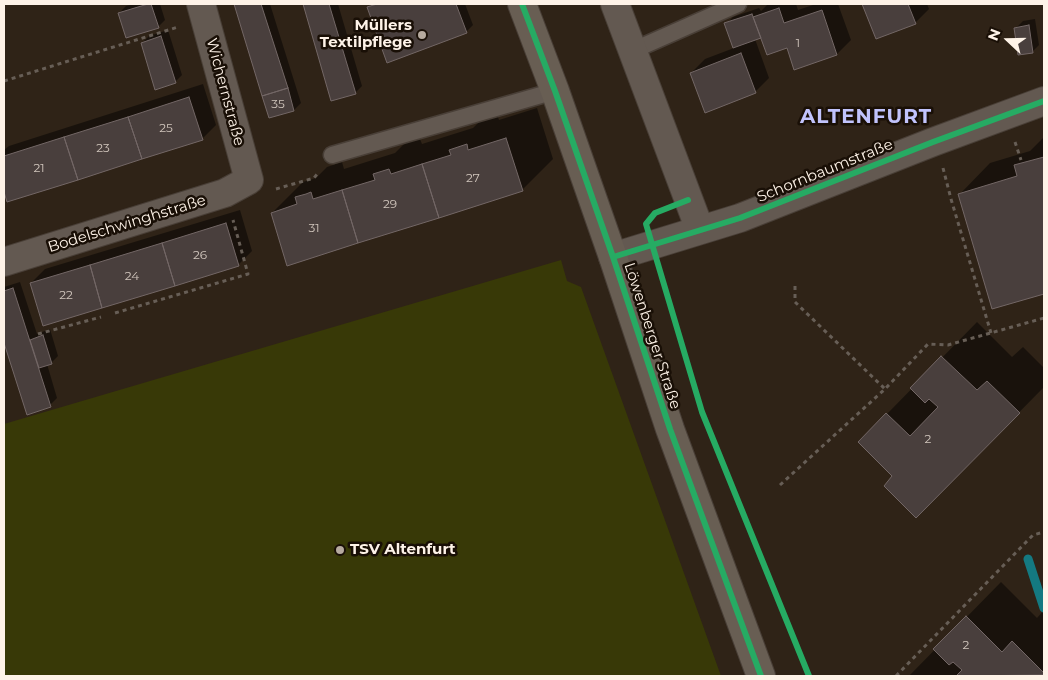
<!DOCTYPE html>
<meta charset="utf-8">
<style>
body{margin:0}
#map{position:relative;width:1048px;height:680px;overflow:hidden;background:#2f2317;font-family:Montserrat,sans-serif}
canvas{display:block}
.frame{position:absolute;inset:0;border:5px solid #fef3e8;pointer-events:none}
.north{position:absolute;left:983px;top:15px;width:50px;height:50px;-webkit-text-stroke:4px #190f06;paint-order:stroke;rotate:291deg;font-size:14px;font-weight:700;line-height:20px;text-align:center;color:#fef3e8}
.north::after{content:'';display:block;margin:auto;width:18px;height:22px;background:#fef3e8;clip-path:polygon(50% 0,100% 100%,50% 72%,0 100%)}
</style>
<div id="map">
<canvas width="1048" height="680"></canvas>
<div class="frame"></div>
<div class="north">N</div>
</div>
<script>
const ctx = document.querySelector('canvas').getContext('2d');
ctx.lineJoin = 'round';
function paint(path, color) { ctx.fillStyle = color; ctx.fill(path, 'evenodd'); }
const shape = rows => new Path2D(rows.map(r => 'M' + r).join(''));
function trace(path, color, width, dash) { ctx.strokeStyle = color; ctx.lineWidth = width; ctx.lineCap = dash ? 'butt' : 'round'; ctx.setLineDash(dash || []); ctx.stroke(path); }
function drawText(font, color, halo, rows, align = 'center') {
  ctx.font = font + ' Montserrat,sans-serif'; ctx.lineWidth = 5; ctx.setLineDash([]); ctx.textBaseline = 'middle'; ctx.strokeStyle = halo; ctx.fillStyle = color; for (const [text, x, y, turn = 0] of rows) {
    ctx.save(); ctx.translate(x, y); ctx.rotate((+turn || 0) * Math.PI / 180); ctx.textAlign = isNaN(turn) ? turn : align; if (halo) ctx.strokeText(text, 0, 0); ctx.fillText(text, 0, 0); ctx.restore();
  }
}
paint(shape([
 [561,260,567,281,581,287,721,676,4,676,4,424]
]), '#383907');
paint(shape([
 [135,4,160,4,165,20,158,27,119,13,126,6],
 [235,4,270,4,301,103,294,110,270,117],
 [305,4,338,4,362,86,355,93,332,100],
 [372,4,465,4,473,25,466,32,368,8],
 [768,4,796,4,798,10,816,4,838,4,851,40,837,54,795,68,787,46,762,37,755,39,769,78,755,92,691,73,705,59,734,48,726,24,733,17,759,8,761,11],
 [863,4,927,4,929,9,915,23,877,38],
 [1035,19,1039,45,1032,52,1016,28,1023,21],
 [168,30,182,75,175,82,142,43,149,36],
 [203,84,216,125,202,139,8,201,4,188,4,150,9,146],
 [537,108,553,159,522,190,272,213,303,182,316,178,327,167,342,162,344,169,395,153,405,143,420,139,422,144,473,128,482,119,497,114,499,120],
 [1044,137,1044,292,992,307,960,194,990,163,1030,151],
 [240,210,252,251,238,265,31,283,45,269],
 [20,282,37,334,50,329,58,356,51,363,47,364,57,398,50,405,28,413,4,339,4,287],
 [977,322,1012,357,1023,347,1044,368,1044,387,916,517,894,476,887,414],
 [1001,582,1037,618,1044,610,1044,674,1042,676,909,676]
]), '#0007');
trace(shape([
 [1028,559,1044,608]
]), '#147981', 9);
const building = shape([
 [148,4,151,4,159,28,126,38,118,13,148,4],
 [234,4,261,4,288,88,262,96,234,4],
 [303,4,329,4,356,94,331,101,303,4],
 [377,4,456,4,467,33,387,63,367,7,377,4],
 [862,4,908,4,916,24,876,39,862,4],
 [779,8,784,23,822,10,837,55,794,70,787,48,767,55,753,17,779,8],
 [752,14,761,38,733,48,724,23,752,14],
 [1029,25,1033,53,1018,55,1014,28,1029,25],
 [161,36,176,83,155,90,141,43,161,36],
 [741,53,756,93,705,113,690,73,741,53],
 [288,88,294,111,269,118,262,96,288,88],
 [189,97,203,140,142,159,128,117,189,97],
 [128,117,142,159,78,180,64,137,128,117],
 [64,137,78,180,7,202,4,192,4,156,64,137],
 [506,138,523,191,439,218,422,164,451,155,449,150,467,144,468,150,506,138],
 [1044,157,1044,294,992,309,958,194,1017,176,1014,165,1044,157],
 [422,164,439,218,358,243,342,190,375,180,373,174,389,169,391,174,422,164],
 [342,190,358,243,287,266,271,213,297,204,295,197,306,194,311,192,313,199,342,190],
 [226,223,239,266,175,286,162,243,226,223],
 [162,243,175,286,102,308,90,265,162,243],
 [90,265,102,308,43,326,30,283,90,265],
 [13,288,51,407,27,415,4,343,4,291,13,288],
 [43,335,52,364,39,368,30,340,43,335],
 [941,356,977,390,987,381,1020,413,916,518,884,486,892,476,858,442,886,413,910,436,938,407,929,399,925,403,910,388,941,356],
 [966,616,1002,652,1012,641,1044,673,1044,675,956,676,962,670,953,662,949,665,933,649,966,616]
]);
paint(building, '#493f3d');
trace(building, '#736766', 1);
const lane = shape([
 [634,50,738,4],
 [332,155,555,91]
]);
const street = shape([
 [615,4,700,230],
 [613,257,740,218,933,142,1044,101],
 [4,262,225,193,249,180,201,4]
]);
const secondary = shape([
 [522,4,555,91,613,257,670,429,761,676]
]);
trace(lane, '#493f37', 19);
trace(street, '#493f37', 30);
trace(secondary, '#493f37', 30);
trace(shape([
 [4,81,178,27],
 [1015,142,1021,160],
 [943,168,951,199,991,333],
 [276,189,314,178,318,173],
 [795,286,795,302,885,389],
 [115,313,248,274,233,220],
 [38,334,101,317],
 [780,485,885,389,928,344,948,345,1044,318],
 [896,676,1033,535,1044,532]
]), '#675e56', 3, [4, 4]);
trace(lane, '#635951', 16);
trace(street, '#635951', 28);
trace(secondary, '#685e53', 28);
trace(shape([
 [522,4,555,91,613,257,670,429,761,676],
 [688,200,655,213,646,224,702,412,809,676],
 [613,257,740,218,933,142,1044,101]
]), '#26ab63', 6);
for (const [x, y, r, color] of [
 [422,35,5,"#b6aa9f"],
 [340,550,5,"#b6aa9f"]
]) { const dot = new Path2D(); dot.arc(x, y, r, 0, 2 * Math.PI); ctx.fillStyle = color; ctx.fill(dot); trace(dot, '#190f06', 2); }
drawText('12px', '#d1c6bd', null, [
 ["1",798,43],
 ["35",278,104],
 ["25",166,128],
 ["23",103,148],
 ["21",39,168],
 ["27",473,178],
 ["29",390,204],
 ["31",314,228],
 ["26",200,255],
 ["24",132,276],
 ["22",66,295],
 ["2",928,439],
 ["2",966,645]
]);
drawText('bold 15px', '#fef3e8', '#190f06', [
 ["Müllers",412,26],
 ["Textilpflege",412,43],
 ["TSV Altenfurt",350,550,"left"]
], 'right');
drawText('15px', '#fef3e8', '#190f06', [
 ["Wichernstraße",225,92,75],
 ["Schornbaumstraße",825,171,-22],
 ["Bodelschwinghstraße",127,224,-17],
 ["Löwenberger Straße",652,336,72]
]);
ctx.letterSpacing = '1px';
drawText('bold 20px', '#c1c3fc', '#190f06', [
 ["ALTENFURT",866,117]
]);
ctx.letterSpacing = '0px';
</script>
